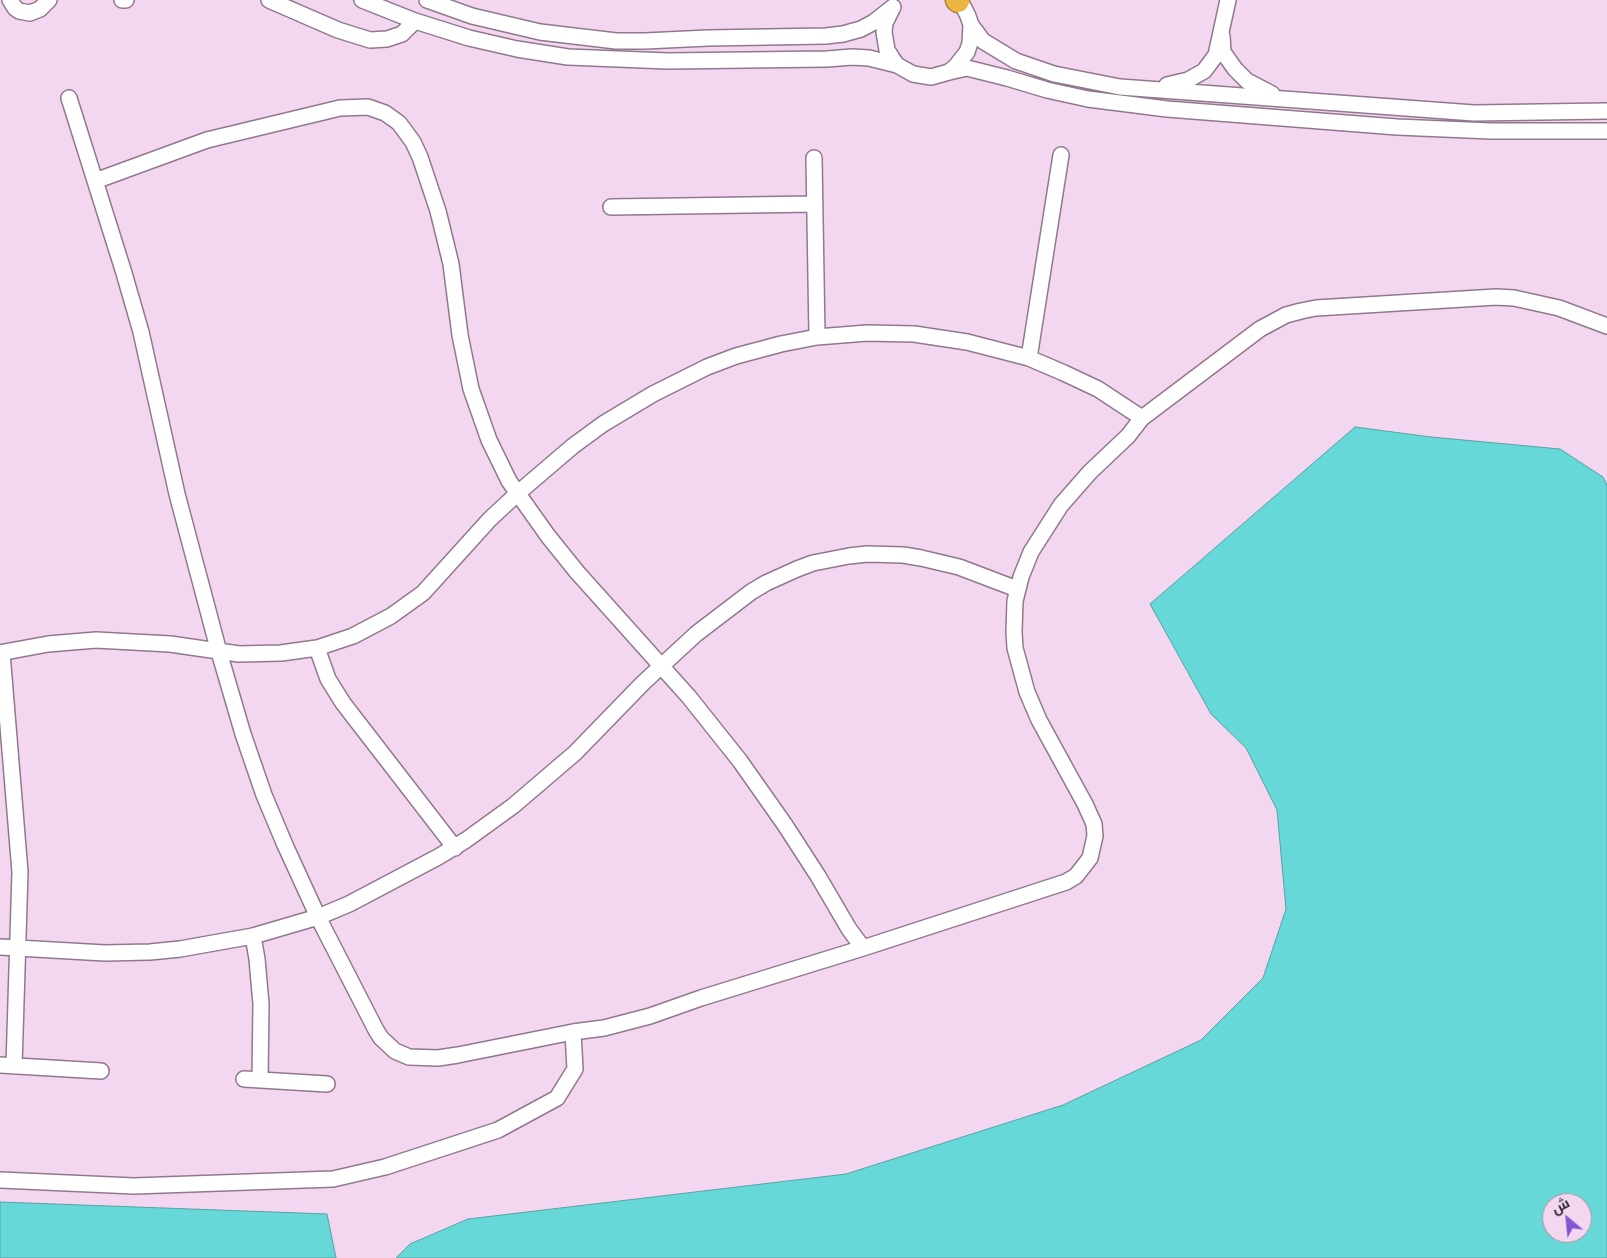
<!DOCTYPE html>
<meta charset="utf-8">
<style>
body{margin:0}
#map{position:relative;width:1607px;height:1258px;overflow:hidden;background:#f3d7f0;font-family:Cabin,Cairo,sans-serif}
canvas{display:block}
.north{position:absolute;left:1542px;top:1193px;width:50px;height:50px;box-sizing:border-box;background:#f3d7f0;border:1px solid #a590a2;border-radius:50%;rotate:332deg;font-size:14px;font-weight:700;line-height:20px;text-align:center;color:#30252e}
.north::after{content:'';display:block;margin:auto;width:18px;height:22px;background:#8157d1;clip-path:polygon(50% 0,100% 100%,50% 72%,0 100%)}
</style>
<div id="map">
<canvas width="1607" height="1258"></canvas>
<div class="north">ش</div>
</div>
<script>
const ctx = document.querySelector('canvas').getContext('2d');
ctx.lineJoin = 'round';
function paint(path, color) { ctx.fillStyle = color; ctx.fill(path, 'evenodd'); }
const shape = rows => new Path2D(rows.map(r => 'M' + r).join(''));
function trace(path, color, width, dash) { ctx.strokeStyle = color; ctx.lineWidth = width; ctx.lineCap = dash ? 'butt' : 'round'; ctx.setLineDash(dash || []); ctx.stroke(path); }
const water = shape([
 [1355,427,1431,437,1560,449,1603,477,1607,485,1607,1258,396,1258,410,1244,468,1219,846,1174,1063,1105,1201,1040,1263,978,1286,909,1277,810,1246,748,1211,714,1150,604,1355,427],
 [1552,1203,1582,1203,1582,1233,1552,1233,1552,1203],
 [0,1202,327,1214,336,1258,0,1258,0,1202]
]);
paint(water, '#66d8d8');
trace(water, '#56a2a5', 1);
const minor = shape([
 [10,0,15,8,19,11,30,13,40,9,49,0],
 [122,0,126,0],
 [269,0,338,30,370,40,387,39,402,34,415,21],
 [362,0,415,21,469,38,517,49,568,57,668,61,827,59,852,57,869,58,897,65],
 [427,0,472,16,540,32,616,41,645,41,708,38,826,36,843,34,861,29,874,22,893,7],
 [892,9,885,23,884,32,887,50,892,58,897,65,913,74,931,77,949,72,956,66,967,52,970,43,971,25,968,16,964,8,956,0],
 [971,25,983,41,1016,61,1054,74,1120,87,1474,113,1607,111],
 [1222,36,1223,52,1235,69,1247,81,1272,94],
 [949,72,967,68,1007,78,1047,90,1088,99,1167,109,1397,127,1491,131,1607,131],
 [1167,85,1188,80,1204,71,1216,55,1228,0],
 [69,98,124,273,141,332,177,494,219,652,243,734,264,795,285,845,318,917,376,1030,381,1038,395,1051,409,1057,438,1058,458,1055,573,1032,604,1028,650,1016,701,998,863,948,1066,882,1076,876,1090,858,1095,836,1094,824,1085,804,1039,720,1027,692,1015,648,1014,632,1015,601,1021,577,1031,552,1061,505,1090,472,1128,436,1142,418,1260,329,1286,315,1301,311,1316,308,1496,297,1514,298,1559,308,1607,326],
 [814,158,817,337],
 [95,181,207,140,340,108,368,107,385,113,399,123,413,142,420,157,438,211,451,264,460,335,471,389,489,440,509,481,548,536,577,572,689,697,740,761,785,825,818,876,849,929,863,948],
 [611,207,815,204],
 [1029,358,1061,155],
 [317,648,328,679,343,703,455,848],
 [0,653,48,644,96,640,170,644,239,654,281,653,317,648,353,636,391,616,423,593,490,519,518,493,573,446,603,424,653,394,707,367,736,356,781,344,817,337,867,333,914,334,967,342,1029,358,1064,373,1098,389,1142,418],
 [2,653,20,872,14,1066],
 [253,936,257,959,261,1004,260,1080],
 [0,947,105,953,150,952,180,949,253,936,318,917,349,904,438,857,466,840,513,806,575,753,643,683,696,634,751,592,766,583,797,569,813,563,849,556,867,554,903,555,921,558,959,567,1017,589],
 [0,1065,101,1071],
 [244,1079,327,1084],
 [0,1180,134,1186,333,1179,385,1167,498,1130,557,1098,575,1069,573,1032]
]);
const highway = shape([
 [957,0,958,1]
]);
trace(minor, '#91788f', 18);
trace(highway, '#ab833b', 25);
trace(minor, '#fff', 15);
trace(highway, '#edb642', 22);
</script>
